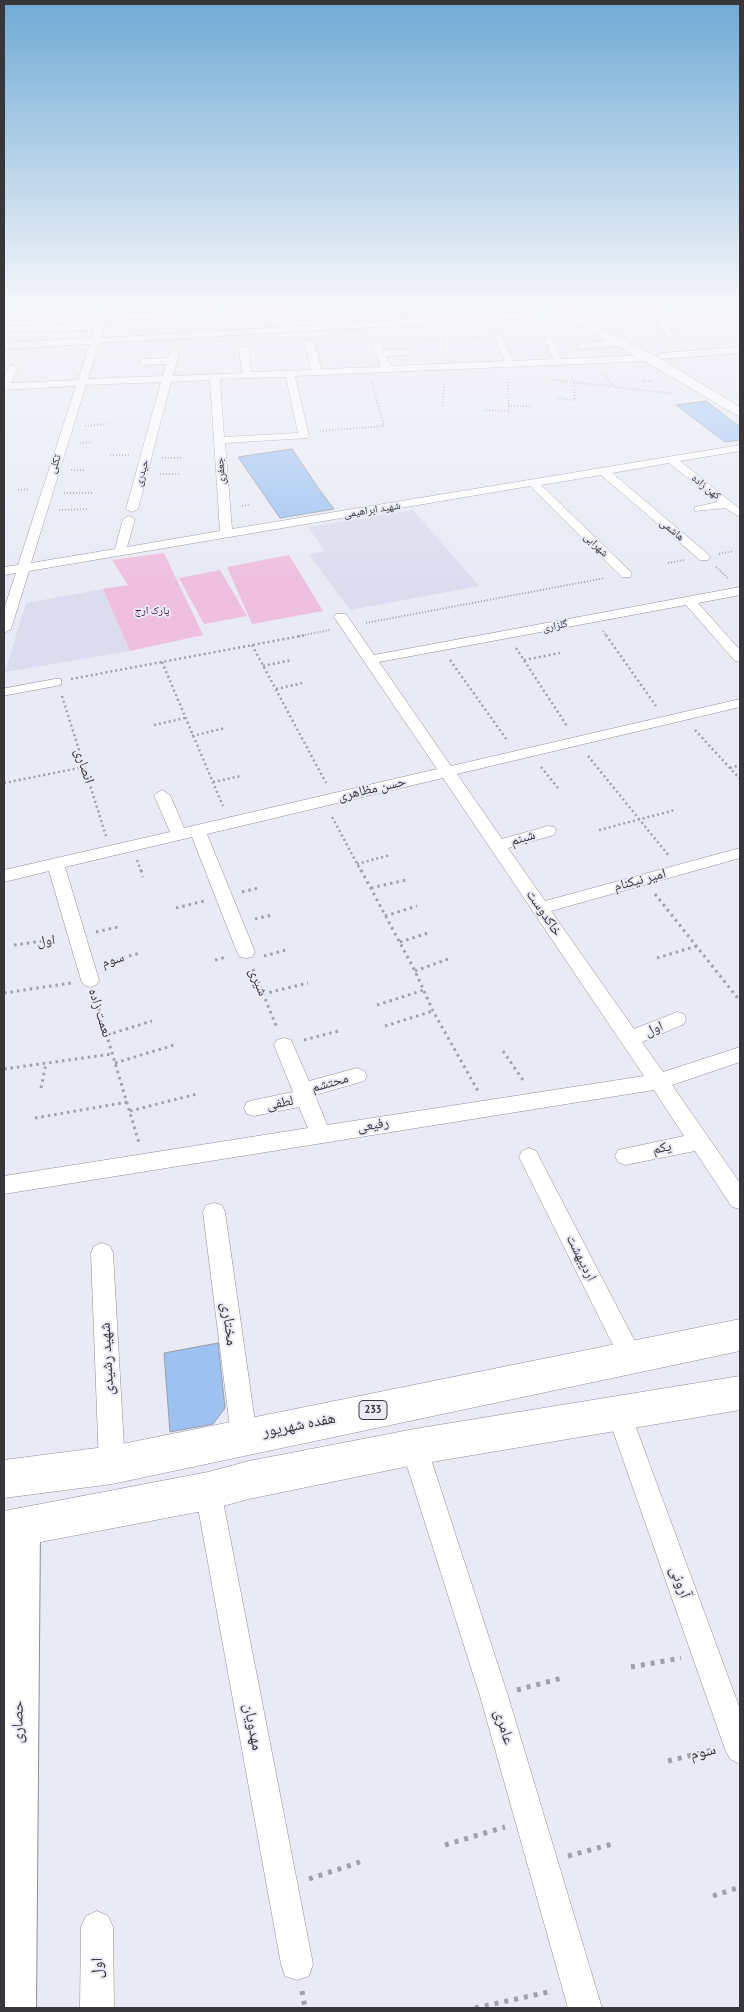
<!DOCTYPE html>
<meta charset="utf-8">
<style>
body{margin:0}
#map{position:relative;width:744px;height:2012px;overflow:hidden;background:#e9eaf5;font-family:"PT Sans Narrow",sans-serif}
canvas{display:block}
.frame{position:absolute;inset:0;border:5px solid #36363b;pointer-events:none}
</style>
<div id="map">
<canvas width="744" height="2012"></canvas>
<div class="frame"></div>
</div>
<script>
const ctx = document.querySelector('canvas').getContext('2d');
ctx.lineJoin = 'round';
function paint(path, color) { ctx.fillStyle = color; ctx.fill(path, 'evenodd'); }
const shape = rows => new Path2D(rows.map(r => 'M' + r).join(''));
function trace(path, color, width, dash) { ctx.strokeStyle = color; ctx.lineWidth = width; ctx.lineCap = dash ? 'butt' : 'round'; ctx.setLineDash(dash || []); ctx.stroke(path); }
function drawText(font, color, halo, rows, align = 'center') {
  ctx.font = font + ' "PT Sans Narrow","Noto Naskh Arabic",sans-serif'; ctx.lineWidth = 4; ctx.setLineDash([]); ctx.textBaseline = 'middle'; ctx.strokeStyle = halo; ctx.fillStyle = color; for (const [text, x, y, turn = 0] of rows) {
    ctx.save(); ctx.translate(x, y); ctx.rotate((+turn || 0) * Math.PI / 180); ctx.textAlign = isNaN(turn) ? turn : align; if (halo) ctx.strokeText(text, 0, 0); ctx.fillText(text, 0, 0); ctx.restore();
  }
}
paint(shape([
 [413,510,479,586,350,610,309,554,325,551,308,527],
 [103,589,130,651,5,672,26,603]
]), '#dbdcee');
paint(shape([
 [164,553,203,635,130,651,103,589,128,585,112,560],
 [289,555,323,611,252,624,227,567],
 [220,570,247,616,204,624,179,578]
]), '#efbfdf');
const building = shape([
 [706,401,740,427,740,440,725,442,676,405,706,401],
 [292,449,321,492,334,509,280,518,238,457,292,449],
 [218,1343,225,1408,213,1424,170,1432,164,1353,218,1343]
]);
paint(building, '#9dc2f2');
trace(building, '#979da6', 1);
const service = shape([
 [4,692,58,682]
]);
const minor = shape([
 [104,300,112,300,107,315,284,309,288,312,284,315,106,320,101,338,566,310,570,313,566,316,99,343,88,379,163,376,166,364,143,365,138,362,143,359,168,358,171,351,174,350,179,353,173,376,242,373,239,349,244,346,249,349,251,372,311,370,304,342,309,339,314,342,321,369,381,367,372,343,377,340,380,341,384,350,406,349,411,352,406,355,386,356,391,366,505,361,494,337,498,334,502,337,514,361,553,359,544,340,548,337,552,340,562,359,649,355,654,358,649,361,295,376,309,436,308,438,225,443,232,529,740,445,740,451,680,461,740,509,740,517,725,508,695,511,695,507,718,502,669,463,612,473,708,554,710,557,708,560,700,560,601,475,541,485,630,571,632,574,630,577,622,577,530,486,29,571,11,629,4,633,4,609,16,573,4,575,4,567,18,565,76,386,4,390,4,377,10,366,13,365,18,368,11,383,78,380,90,344,4,349,4,343,91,338,94,330,4,332,4,326,96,324,104,300],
 [286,377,298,433,224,437,220,379,286,377],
 [210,380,220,531,127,547,135,519,129,516,123,519,115,549,31,563,86,385,161,382,126,509,132,512,138,509,171,382,210,380],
 [642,300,685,300,692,307,688,310,682,305,656,306,662,316,740,316,740,322,665,322,674,335,670,338,667,337,649,310,625,313,621,310,645,305,642,300],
 [622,340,627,343,625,345,580,349,575,346,580,343,622,340],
 [740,347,740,353,661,359,656,356,661,353,740,347],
 [740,587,740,595,698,603,740,650,740,662,735,661,686,605,379,662,451,766,740,699,740,707,457,774,502,839,548,826,554,827,556,831,554,835,508,848,545,901,740,848,740,858,551,911,634,1029,677,1012,684,1014,686,1019,684,1024,642,1042,663,1072,740,1047,740,1062,672,1085,740,1183,740,1209,732,1207,695,1151,625,1165,618,1162,615,1156,618,1150,684,1136,654,1090,4,1194,4,1176,308,1128,299,1107,254,1116,247,1114,244,1108,247,1102,254,1100,293,1092,274,1045,277,1040,284,1038,291,1040,309,1081,357,1068,364,1071,367,1076,364,1081,315,1095,327,1125,644,1076,443,778,207,834,255,952,252,957,246,958,240,957,237,952,192,837,65,867,99,980,96,985,90,987,84,985,81,980,49,871,4,882,4,870,170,832,154,795,162,790,170,795,184,828,437,769,334,617,336,614,346,614,374,655,740,587],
 [529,1148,536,1151,640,1351,644,1359,640,1367,632,1370,624,1367,519,1157,522,1151,529,1148],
 [214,1203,222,1205,225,1212,257,1436,253,1445,244,1448,235,1445,231,1436,203,1212,206,1205,214,1203],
 [102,1243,110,1246,113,1253,125,1465,121,1474,112,1478,103,1474,99,1465,91,1253,94,1246,102,1243],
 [619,1402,628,1405,631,1414,740,1709,740,1764,730,1759,725,1749,607,1414,610,1405,619,1402],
 [414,1434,423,1438,427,1447,508,1696,602,2008,568,2008,480,1696,401,1447,405,1438,414,1434],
 [208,1478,217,1482,221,1491,313,1964,309,1976,297,1980,285,1976,281,1964,195,1491,199,1482,208,1478],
 [97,1911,108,1916,113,1927,114,2008,80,2008,81,1927,86,1916,97,1911]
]);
const secondary = shape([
 [22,1508,35,1513,40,1526,36,2008,4,2008,4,1525,9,1513,22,1508]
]);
const primary = shape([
 [533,300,548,300,654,355,740,407,740,417,644,361,533,300],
 [740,1319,740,1351,112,1484,4,1498,4,1460,112,1446,740,1319],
 [740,1376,740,1410,414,1465,249,1499,208,1510,4,1549,4,1511,208,1472,249,1461,414,1429,740,1376]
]);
trace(service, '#8c8d97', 8);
trace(minor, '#8c8d97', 1);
trace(secondary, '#8c8d97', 2);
trace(primary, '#8c8d97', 1);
trace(shape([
 [322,300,324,305],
 [451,300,455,306],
 [444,339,444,353],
 [421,340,483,337],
 [605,375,613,386],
 [508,379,509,413],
 [549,379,674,394],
 [642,381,654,381],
 [558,398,575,400,574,382,571,376],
 [443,406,444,382],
 [508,406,531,406],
 [486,410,508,411],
 [85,426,107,424],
 [320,431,384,426,372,383],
 [80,443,92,442],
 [110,455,129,455],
 [162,458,181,458],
 [71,470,86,470],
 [160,474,181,474],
 [18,490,30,489],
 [64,493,94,493],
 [242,506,251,504],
 [59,510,87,509],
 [719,554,733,551],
 [668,563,684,560],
 [716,567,728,578],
 [366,623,605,578],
 [603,631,606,636],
 [299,636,330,630]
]), '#a0a0a9', 2, [1, 2]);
trace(shape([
 [606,635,656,706],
 [252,645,326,783],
 [516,648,567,726],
 [450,660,507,740],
 [524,660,560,653],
 [162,662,223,806],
 [263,666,292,660],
 [71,679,306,635],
 [276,689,303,683],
 [62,696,106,836],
 [154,725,185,718],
 [695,730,740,779],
 [192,736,225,728],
 [588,756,669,856],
 [541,767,558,788],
 [730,768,740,765],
 [213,782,241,776],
 [4,783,84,767],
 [332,817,361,871],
 [599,830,675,810],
 [137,860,141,871],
 [357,864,390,855]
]), '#a0a0a9', 2.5, [2, 3]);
trace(shape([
 [141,870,143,877],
 [361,870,415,971,433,1011,478,1091],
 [371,888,406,880],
 [242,892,258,888],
 [655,894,740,1001],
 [176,908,204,901],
 [385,916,417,906],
 [255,919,272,915],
 [96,932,118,927],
 [400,942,431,932],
 [14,945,58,939],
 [264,956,289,949],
 [657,958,697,946],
 [215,960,226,957],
 [104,963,140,953],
 [253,969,277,1028],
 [415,971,451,958],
 [4,993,71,983],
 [263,994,308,983],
 [95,996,139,1143],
 [377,1005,424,990],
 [385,1026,433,1011],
 [107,1035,152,1021],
 [304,1040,338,1031],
 [503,1051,525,1083],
 [115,1063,174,1045],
 [4,1069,112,1054],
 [41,1088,46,1063],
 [130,1111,197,1094],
 [35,1118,128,1102]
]), '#a0a0a9', 3, [2.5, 4]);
trace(shape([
 [631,1667,681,1658],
 [517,1690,562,1678],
 [668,1761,713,1750],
 [445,1845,505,1827],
 [568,1856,616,1843],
 [309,1879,360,1862],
 [713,1896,740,1887],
 [302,1991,305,2008],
 [475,2008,553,1991]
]), '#a0a0a9', 5, [4, 6]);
trace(service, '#fff', 7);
paint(minor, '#fff');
paint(secondary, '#fff');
paint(primary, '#fff');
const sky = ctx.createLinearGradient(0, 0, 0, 581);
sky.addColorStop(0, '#6faad4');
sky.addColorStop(0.52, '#f5f6fa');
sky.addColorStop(1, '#f5f6fa00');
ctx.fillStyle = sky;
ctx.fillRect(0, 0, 744, 581);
drawText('11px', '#36363b', '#e9eaf5', [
 ["تکلی",55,464,-72],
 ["جعفری",221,471,-95],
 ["حیدری",142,473,-74],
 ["کهن زاده",706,487,38],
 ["شهید ابراهیمی",372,510,-9],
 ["هاشمی",672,530,40],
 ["شهرابی",596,545,44],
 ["گلزاری",555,626,-11]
]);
drawText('11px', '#4c0d3e', '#e9eaf5', [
 ["پارک ارج",152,611]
]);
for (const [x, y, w] of [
 [373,1410,28]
]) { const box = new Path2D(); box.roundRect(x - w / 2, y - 9.5, w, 19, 4); ctx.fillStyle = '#e9eaf5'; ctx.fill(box); trace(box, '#36363b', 1); }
drawText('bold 12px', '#36363b', null, [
 ["233",373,1410]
]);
drawText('14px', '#36363b', '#e9eaf5', [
 ["انصاری",84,766,72],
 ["حسن مظاهری",372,789,-13],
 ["شبنم",523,838,-17],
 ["امیر نیکنام",640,880,-15],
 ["خاکدوست",544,913,56],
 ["اول",46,941,-7],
 ["سوم",113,960,-16],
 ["شیری",258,982,68],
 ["نعمت زاده",100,1013,73],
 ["اول",654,1029,-22],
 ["محتشم",330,1083,-16],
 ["لطفی",280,1103,-11],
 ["رفیعی",373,1125,-9],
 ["یکم",662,1148,-11],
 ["اردیبهشت",581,1258,63]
]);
drawText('16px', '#36363b', '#e9eaf5', [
 ["مختاری",229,1324,83],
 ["شهید رشیدی",107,1359,-93],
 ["هفده شهریور",299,1425,-11],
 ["آرونی",680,1582,70],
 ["حصاری",18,1722,-89],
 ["مهدویان",253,1727,79],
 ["عامری",504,1727,73],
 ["سوم",703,1752,-14],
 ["اول",97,1968,-90]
]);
</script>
